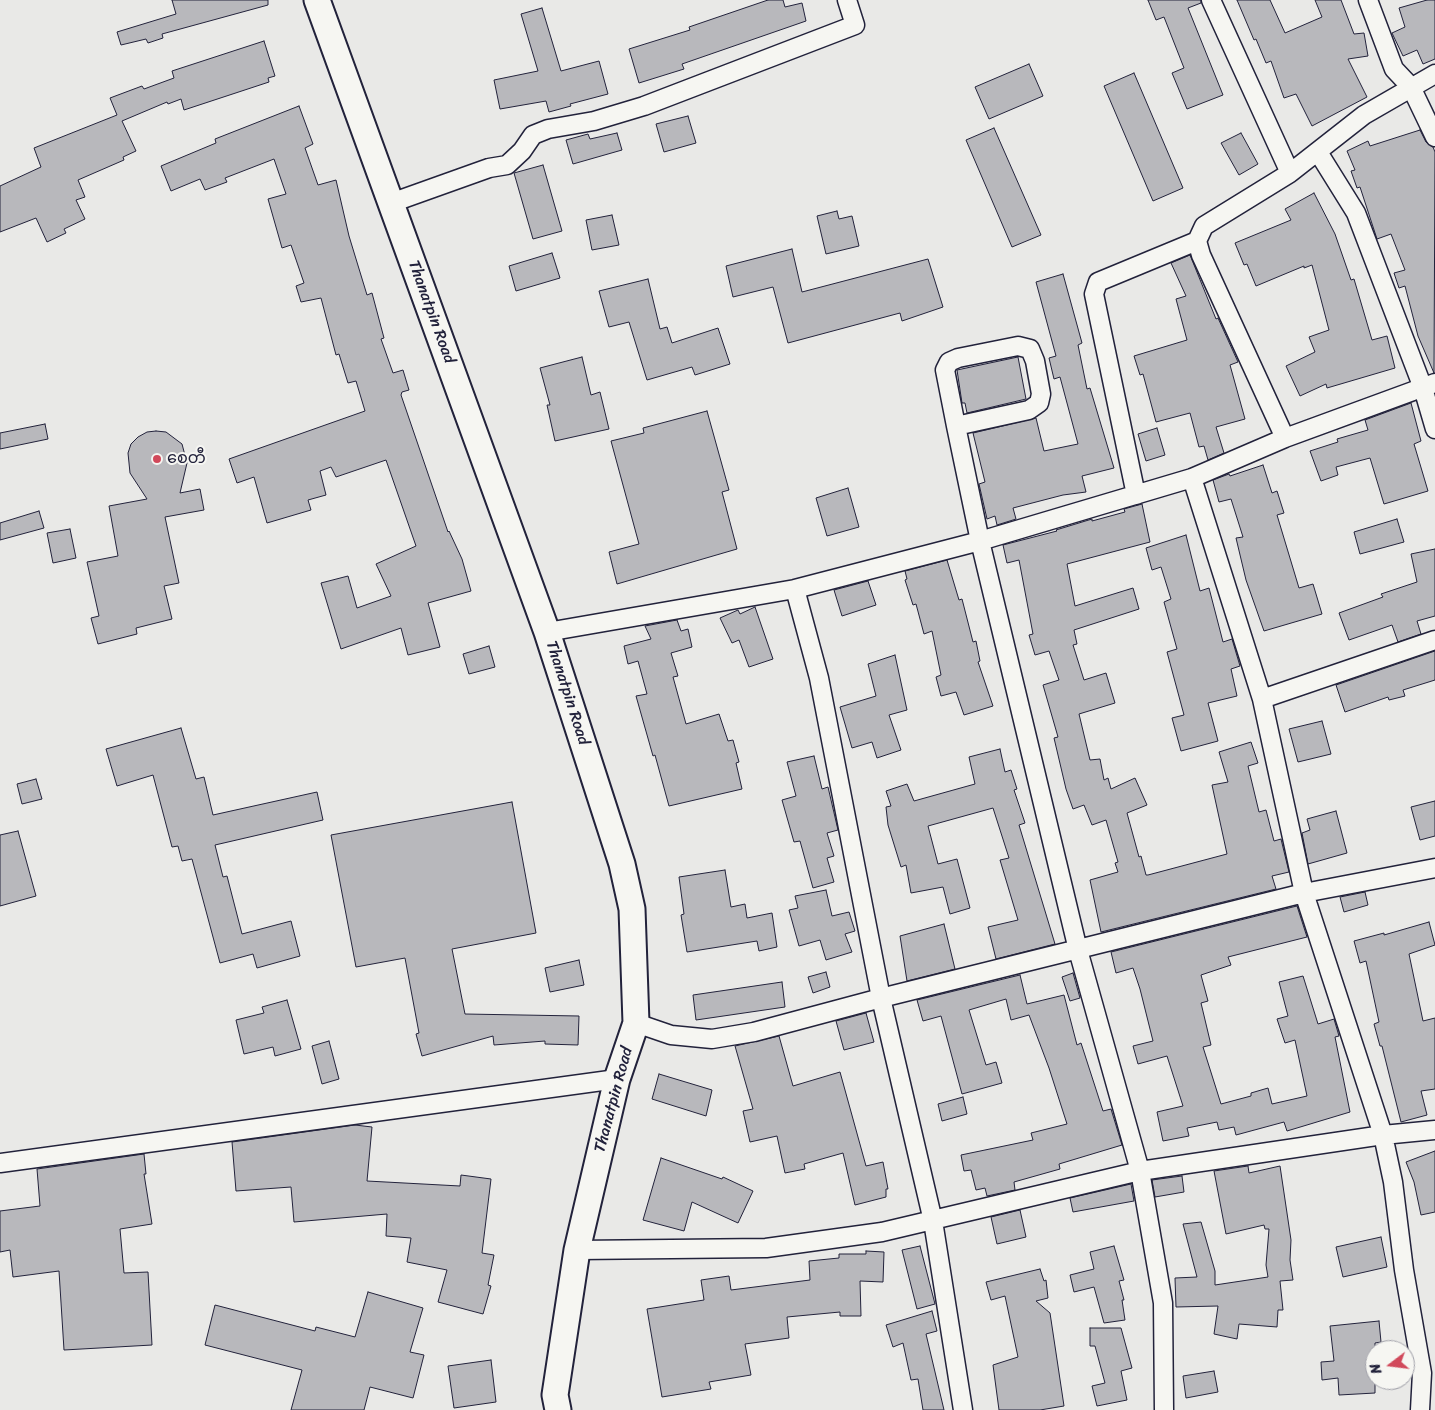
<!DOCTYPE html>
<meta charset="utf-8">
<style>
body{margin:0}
#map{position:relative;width:1435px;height:1410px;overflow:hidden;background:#e9e9e7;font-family:Sriracha,sans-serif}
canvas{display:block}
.north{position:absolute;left:1365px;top:1340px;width:50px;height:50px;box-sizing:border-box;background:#f6f6f2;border:1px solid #a1a1a9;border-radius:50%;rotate:255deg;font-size:14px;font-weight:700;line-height:20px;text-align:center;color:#22223b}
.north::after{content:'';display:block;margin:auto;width:18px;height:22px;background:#d1495b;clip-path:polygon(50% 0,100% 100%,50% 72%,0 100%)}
</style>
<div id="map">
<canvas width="1435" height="1410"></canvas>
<div class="north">N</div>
</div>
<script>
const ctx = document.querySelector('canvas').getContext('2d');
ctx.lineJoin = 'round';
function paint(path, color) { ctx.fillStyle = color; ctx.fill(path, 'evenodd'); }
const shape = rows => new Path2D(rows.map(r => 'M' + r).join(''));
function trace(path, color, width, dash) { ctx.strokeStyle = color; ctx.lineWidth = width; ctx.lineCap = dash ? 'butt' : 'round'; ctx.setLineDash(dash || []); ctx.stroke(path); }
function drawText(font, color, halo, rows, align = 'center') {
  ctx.font = font + ' Sriracha,"Noto Sans Myanmar",sans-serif'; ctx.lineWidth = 4; ctx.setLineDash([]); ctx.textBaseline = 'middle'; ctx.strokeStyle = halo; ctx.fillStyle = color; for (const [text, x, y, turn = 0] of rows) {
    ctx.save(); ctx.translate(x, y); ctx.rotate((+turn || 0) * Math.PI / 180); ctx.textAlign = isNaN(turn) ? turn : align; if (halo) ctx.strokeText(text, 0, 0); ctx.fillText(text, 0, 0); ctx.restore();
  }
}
const building = shape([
 [172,0,268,0,268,5,162,34,163,38,148,43,146,39,121,45,117,32,176,14,172,0],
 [768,0,783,0,785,7,802,3,806,21,682,64,684,69,639,83,629,49,690,30,689,27,768,0],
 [1148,0,1201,0,1201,3,1188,8,1223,95,1187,109,1172,73,1184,68,1164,17,1156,20,1148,0],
 [1237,0,1270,0,1285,33,1322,17,1315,0,1341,0,1354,34,1364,33,1368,56,1348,59,1367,97,1312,126,1296,94,1284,98,1271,61,1266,63,1256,39,1254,40,1237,0],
 [1427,0,1435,0,1435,59,1423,64,1417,50,1403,56,1392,33,1405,27,1399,8,1427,0],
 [542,8,561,71,599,61,608,94,570,104,571,106,549,112,546,101,500,109,494,80,538,71,521,14,542,8],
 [264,41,275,76,268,78,269,82,184,110,181,99,168,104,167,102,122,121,136,151,123,157,124,160,78,180,85,197,76,200,85,219,64,229,66,233,47,242,36,218,0,232,0,186,41,167,34,148,117,115,110,98,142,86,144,89,174,78,172,71,264,41],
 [1029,64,1043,96,989,119,975,87,1029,64],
 [1134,73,1183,188,1153,201,1104,86,1134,73],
 [299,106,313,144,305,148,318,185,336,180,349,236,367,295,372,293,384,338,381,339,393,373,403,370,409,390,402,392,401,395,448,532,449,531,462,559,471,591,428,603,440,647,408,655,401,628,341,649,321,583,348,576,357,608,391,596,376,564,416,546,386,460,336,477,331,467,320,471,326,495,308,500,311,510,267,523,254,477,237,483,229,459,365,411,356,381,348,383,339,354,336,355,321,298,301,302,296,286,304,283,291,245,282,248,268,199,286,194,274,159,225,178,227,182,205,190,200,179,171,191,161,166,216,143,215,139,299,106],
 [688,116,696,143,664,152,656,124,688,116],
 [994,128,1041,235,1012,247,966,140,994,128],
 [1420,130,1426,142,1433,147,1435,152,1434,373,1418,336,1405,286,1399,288,1394,273,1405,270,1391,234,1377,239,1360,187,1357,188,1351,171,1355,170,1347,151,1368,141,1370,146,1420,130],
 [617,133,622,150,573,164,566,140,588,134,590,139,617,133],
 [1241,133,1258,164,1239,175,1221,143,1241,133],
 [543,165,562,231,533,239,514,173,543,165],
 [1314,193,1335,234,1351,280,1354,279,1372,340,1387,336,1395,368,1327,388,1326,384,1300,396,1286,366,1315,352,1309,337,1329,330,1312,265,1304,268,1304,266,1256,286,1247,264,1244,265,1235,243,1291,220,1285,209,1314,193],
 [837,211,839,219,852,216,859,246,826,254,817,216,837,211],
 [612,215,619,245,592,250,586,220,612,215],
 [792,249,802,292,928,259,943,307,902,321,900,313,788,343,773,287,733,297,726,266,792,249],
 [552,253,560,278,516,291,509,266,552,253],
 [1190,255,1216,319,1218,318,1238,362,1230,365,1245,419,1216,427,1224,453,1208,460,1204,446,1199,447,1190,413,1156,422,1143,374,1140,375,1134,356,1187,340,1176,299,1186,296,1171,263,1190,255],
 [1063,274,1082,343,1078,345,1087,389,1090,388,1114,468,1082,476,1086,492,1063,495,1013,508,1016,519,997,525,995,516,987,519,979,484,985,482,973,433,1036,418,1044,451,1078,444,1060,377,1054,379,1049,358,1056,356,1036,282,1063,274],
 [648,279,660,329,667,327,672,343,718,328,730,364,695,375,692,367,647,380,629,322,609,327,599,291,648,279],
 [582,357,591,395,600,392,609,429,555,441,547,405,550,405,540,368,582,357],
 [1018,357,1026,399,967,413,965,403,962,403,957,370,1018,357],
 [1411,403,1421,441,1414,444,1428,491,1384,504,1370,458,1336,467,1338,475,1321,481,1310,451,1338,442,1337,439,1368,430,1365,420,1411,403],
 [707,411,729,490,722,492,737,549,617,584,609,552,639,544,611,441,644,433,643,428,707,411],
 [45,424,48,439,0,449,0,433,45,424],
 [1157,428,1165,455,1146,461,1138,434,1157,428],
 [156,431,166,432,182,444,187,463,180,493,200,489,204,510,165,517,179,583,164,586,172,619,136,628,137,634,98,644,91,618,99,616,87,562,118,556,109,506,147,499,130,473,128,453,131,444,138,437,147,432,156,431],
 [1263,465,1272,493,1277,491,1284,513,1277,515,1299,588,1313,584,1322,614,1264,631,1246,580,1236,538,1243,537,1231,499,1219,502,1213,480,1229,474,1230,476,1263,465],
 [848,488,859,527,827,536,816,498,848,488],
 [1142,504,1150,542,1067,564,1075,606,1133,588,1139,609,1074,630,1077,644,1073,645,1084,680,1106,673,1115,703,1079,714,1090,760,1100,759,1104,780,1108,778,1111,789,1135,778,1147,805,1127,813,1139,857,1141,856,1146,875,1148,875,1227,854,1212,785,1228,782,1219,752,1251,742,1258,763,1248,766,1259,812,1266,810,1274,841,1281,839,1289,872,1272,876,1276,889,1101,932,1090,880,1118,872,1115,863,1118,862,1106,820,1092,825,1084,805,1073,809,1066,789,1054,738,1058,737,1043,685,1059,680,1049,651,1035,655,1029,635,1033,634,1019,560,1007,563,1003,545,1057,531,1056,530,1092,519,1092,521,1125,512,1124,509,1142,504],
 [39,511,44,528,0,540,0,523,39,511],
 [1397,519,1404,542,1360,554,1354,532,1397,519],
 [70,529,76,558,53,563,47,533,70,529],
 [1186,535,1200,591,1209,588,1223,642,1232,639,1240,666,1231,669,1237,696,1208,703,1218,741,1181,751,1172,718,1184,715,1167,652,1177,649,1164,602,1171,599,1161,567,1152,570,1146,548,1186,535],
 [1435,549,1435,616,1417,621,1421,634,1398,642,1392,625,1349,640,1339,613,1383,597,1381,594,1417,582,1411,554,1435,549],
 [947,560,959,600,962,599,973,642,976,641,980,661,978,662,993,706,964,715,956,692,941,696,936,677,941,675,932,631,924,634,916,604,913,605,905,580,907,579,905,571,947,560],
 [868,581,876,605,842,616,834,590,868,581],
 [755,607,773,659,749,667,739,640,732,643,720,618,738,610,740,614,755,607],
 [677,620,681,631,688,629,692,647,671,653,678,676,673,677,686,724,719,714,728,741,733,740,739,762,736,763,742,789,669,806,655,755,653,756,636,696,647,694,638,661,628,664,624,646,651,639,645,626,677,620],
 [489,646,495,667,469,674,463,654,489,646],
 [1435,651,1435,680,1403,690,1405,696,1389,700,1388,697,1345,712,1336,685,1435,651],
 [895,655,907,710,889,715,901,750,877,758,872,742,852,748,840,707,876,696,868,664,895,655],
 [1322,721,1331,754,1298,762,1289,729,1322,721],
 [181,728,196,779,204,777,213,815,317,792,323,820,215,845,223,877,227,876,242,934,291,921,300,956,257,968,253,954,220,963,192,859,182,861,178,846,172,847,153,775,117,786,106,749,181,728],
 [1000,749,1005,772,1011,770,1017,789,1014,790,1025,823,1019,825,1055,944,996,959,988,927,1018,920,1000,860,1009,858,993,808,928,826,938,864,957,859,970,908,950,914,943,887,911,893,906,865,901,867,888,825,886,807,891,806,886,791,907,784,914,801,975,784,969,757,1000,749],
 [814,756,822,789,828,787,838,830,827,833,834,856,827,858,834,882,813,888,800,841,794,842,782,800,796,796,787,762,814,756],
 [36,779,42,799,22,804,17,784,36,779],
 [1435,801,1435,836,1420,840,1411,807,1435,801],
 [512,802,536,933,452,949,465,1014,579,1016,578,1045,545,1044,545,1041,494,1045,493,1036,422,1056,416,1034,419,1033,405,958,356,967,331,835,512,802],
 [1336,811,1347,853,1308,864,1302,833,1310,830,1307,819,1336,811],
 [18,831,36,896,0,906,0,835,18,831],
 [725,870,731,907,745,904,747,918,772,913,777,947,759,951,757,941,687,952,681,915,684,914,679,877,725,870],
 [826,890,832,916,849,912,855,931,845,934,852,952,826,960,820,940,799,946,789,910,798,908,795,896,826,890],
 [1365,892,1368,905,1344,912,1340,897,1365,892],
 [1297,906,1307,937,1228,957,1231,965,1201,975,1208,1001,1201,1003,1211,1045,1203,1047,1221,1104,1251,1096,1251,1093,1268,1088,1272,1104,1307,1096,1295,1040,1285,1043,1277,1019,1288,1016,1279,982,1303,976,1318,1024,1334,1019,1339,1036,1335,1037,1350,1112,1287,1131,1284,1122,1236,1135,1234,1127,1219,1130,1217,1122,1187,1128,1189,1136,1163,1141,1157,1112,1183,1106,1167,1056,1138,1064,1133,1046,1153,1041,1140,989,1133,968,1116,973,1111,952,1297,906],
 [1429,922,1435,945,1409,954,1423,1021,1435,1018,1435,1089,1421,1091,1427,1115,1401,1122,1382,1046,1380,1046,1374,1024,1379,1022,1366,961,1360,963,1354,941,1384,933,1384,935,1429,922],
 [944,924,955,969,907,981,900,936,944,924],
 [579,960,584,985,550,992,545,968,579,960],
 [826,972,830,987,813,993,808,977,826,972],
 [1073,973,1080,998,1070,1001,1062,977,1073,973],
 [1020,975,1027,1004,1064,995,1077,1045,1081,1043,1103,1111,1111,1109,1122,1145,1059,1164,1060,1169,1014,1182,1015,1190,987,1196,985,1188,976,1190,971,1170,964,1171,961,1155,1033,1140,1031,1133,1067,1124,1049,1068,1029,1015,1011,1020,1006,999,969,1010,986,1065,996,1062,1002,1083,962,1094,941,1016,923,1021,917,1000,1020,975],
 [782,982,785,1007,696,1020,693,995,782,982],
 [287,1000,301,1049,275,1056,273,1047,244,1054,236,1020,264,1013,262,1007,287,1000],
 [866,1013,874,1042,844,1050,836,1021,866,1013],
 [779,1036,793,1086,840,1072,866,1166,883,1162,888,1189,886,1189,886,1197,855,1205,843,1153,804,1164,805,1169,785,1173,777,1136,750,1142,743,1111,753,1109,735,1046,779,1036],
 [329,1041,339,1079,322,1084,312,1046,329,1041],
 [659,1074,712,1090,706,1116,652,1099,659,1074],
 [963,1097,967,1114,942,1121,938,1104,963,1097],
 [355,1125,372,1127,367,1181,460,1186,461,1175,491,1179,482,1253,494,1255,488,1285,491,1286,483,1314,438,1302,447,1270,407,1262,411,1238,386,1236,387,1214,294,1222,291,1187,236,1191,232,1142,355,1125],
 [1435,1151,1435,1212,1421,1215,1414,1182,1406,1162,1435,1151],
 [144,1154,146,1174,144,1174,152,1224,120,1229,124,1273,148,1272,152,1345,64,1350,59,1271,13,1277,10,1250,0,1252,0,1211,40,1206,37,1169,144,1154],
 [661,1158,722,1179,723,1177,753,1191,738,1223,692,1202,684,1231,643,1220,661,1158],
 [1248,1166,1249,1173,1280,1166,1291,1240,1290,1260,1293,1280,1280,1281,1283,1310,1278,1310,1277,1327,1239,1324,1237,1339,1214,1334,1218,1306,1176,1307,1175,1278,1197,1277,1183,1224,1201,1222,1215,1271,1215,1285,1268,1277,1266,1265,1269,1229,1265,1229,1264,1225,1226,1234,1214,1171,1248,1166],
 [1182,1176,1184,1192,1155,1197,1152,1180,1182,1176],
 [1131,1184,1134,1201,1073,1212,1070,1198,1131,1184],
 [1020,1210,1026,1237,997,1244,991,1217,1020,1210],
 [1381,1237,1387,1267,1343,1277,1336,1247,1381,1237],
 [920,1246,935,1304,917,1309,902,1250,920,1246],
 [1114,1246,1124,1280,1119,1281,1124,1300,1122,1300,1125,1320,1104,1323,1094,1287,1074,1292,1070,1275,1094,1269,1090,1252,1114,1246],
 [866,1251,884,1252,883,1282,860,1281,861,1316,840,1316,840,1312,787,1317,789,1338,745,1344,751,1375,709,1382,711,1389,662,1397,647,1309,704,1300,701,1280,729,1276,731,1290,810,1280,809,1261,839,1258,839,1254,866,1254,866,1251],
 [1040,1269,1044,1281,1046,1280,1048,1298,1036,1301,1050,1313,1064,1406,1040,1410,999,1410,993,1365,1018,1357,1005,1296,991,1300,986,1282,1040,1269],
 [368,1292,423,1308,410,1352,424,1355,413,1398,370,1387,364,1410,291,1410,302,1370,205,1345,215,1305,315,1331,316,1327,355,1337,368,1292],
 [932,1311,937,1331,926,1334,944,1410,923,1410,918,1379,911,1380,903,1343,893,1347,886,1325,932,1311],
 [1379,1321,1381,1342,1375,1343,1375,1393,1339,1395,1338,1378,1322,1380,1321,1362,1334,1361,1330,1326,1379,1321],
 [1090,1328,1121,1328,1132,1368,1121,1371,1127,1400,1097,1406,1092,1386,1105,1383,1095,1346,1090,1346,1090,1328],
 [491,1360,496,1402,454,1408,448,1366,491,1360],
 [1214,1371,1218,1392,1186,1398,1183,1376,1214,1371]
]);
paint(building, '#b8b8bc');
trace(building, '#22223b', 1);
const street = shape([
 [1211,0,1290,173],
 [1368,0,1394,69,1411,87,1435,137],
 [1318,152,1356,213,1423,388,1435,429],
 [391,203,489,168,507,165,522,151,533,135,548,129,594,121,644,106,855,25,847,0],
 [956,426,1029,410,1039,403,1041,394,1035,361,1030,349,1018,346,958,358,949,362,945,370,956,426,980,541,1078,950,1140,1171,1163,1303,1164,1410],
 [1285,438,1201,255,1197,241,1204,226,1290,173,1364,115,1435,74],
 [1192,478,1262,699,1304,893,1383,1135,1393,1182,1404,1270,1422,1373,1420,1410],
 [1136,495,1094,294,1098,282,1197,241],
 [795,589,819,678,881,998,933,1221,963,1410],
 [547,632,795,589,980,541,1192,478,1285,438,1435,383],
 [1262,699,1435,640],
 [636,1023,671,1035,712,1039,754,1032,881,998,1304,893,1435,868],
 [0,1163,617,1079],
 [577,1250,766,1248,882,1232,1140,1171,1383,1135,1435,1130]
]);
const secondary = shape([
 [317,0,547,632,622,864,632,909,636,1023,617,1079,577,1250,555,1395,558,1410]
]);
trace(street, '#22223b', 21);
trace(secondary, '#22223b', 29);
trace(street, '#f6f6f2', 18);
trace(secondary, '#f6f6f2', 25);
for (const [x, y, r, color] of [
 [157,459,5,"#d1495b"]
]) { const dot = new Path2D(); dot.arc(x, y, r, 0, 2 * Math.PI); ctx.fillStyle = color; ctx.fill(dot); trace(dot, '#f6f6f2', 2); }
drawText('16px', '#22223b', '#f6f6f2', [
 ["Thanatpin Road",431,312,70],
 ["Thanatpin Road",567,693,72],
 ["Thanatpin Road",614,1100,-75]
]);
drawText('16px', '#22223b', '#f6f6f2', [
 ["စေတီ",167,459]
], 'left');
</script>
